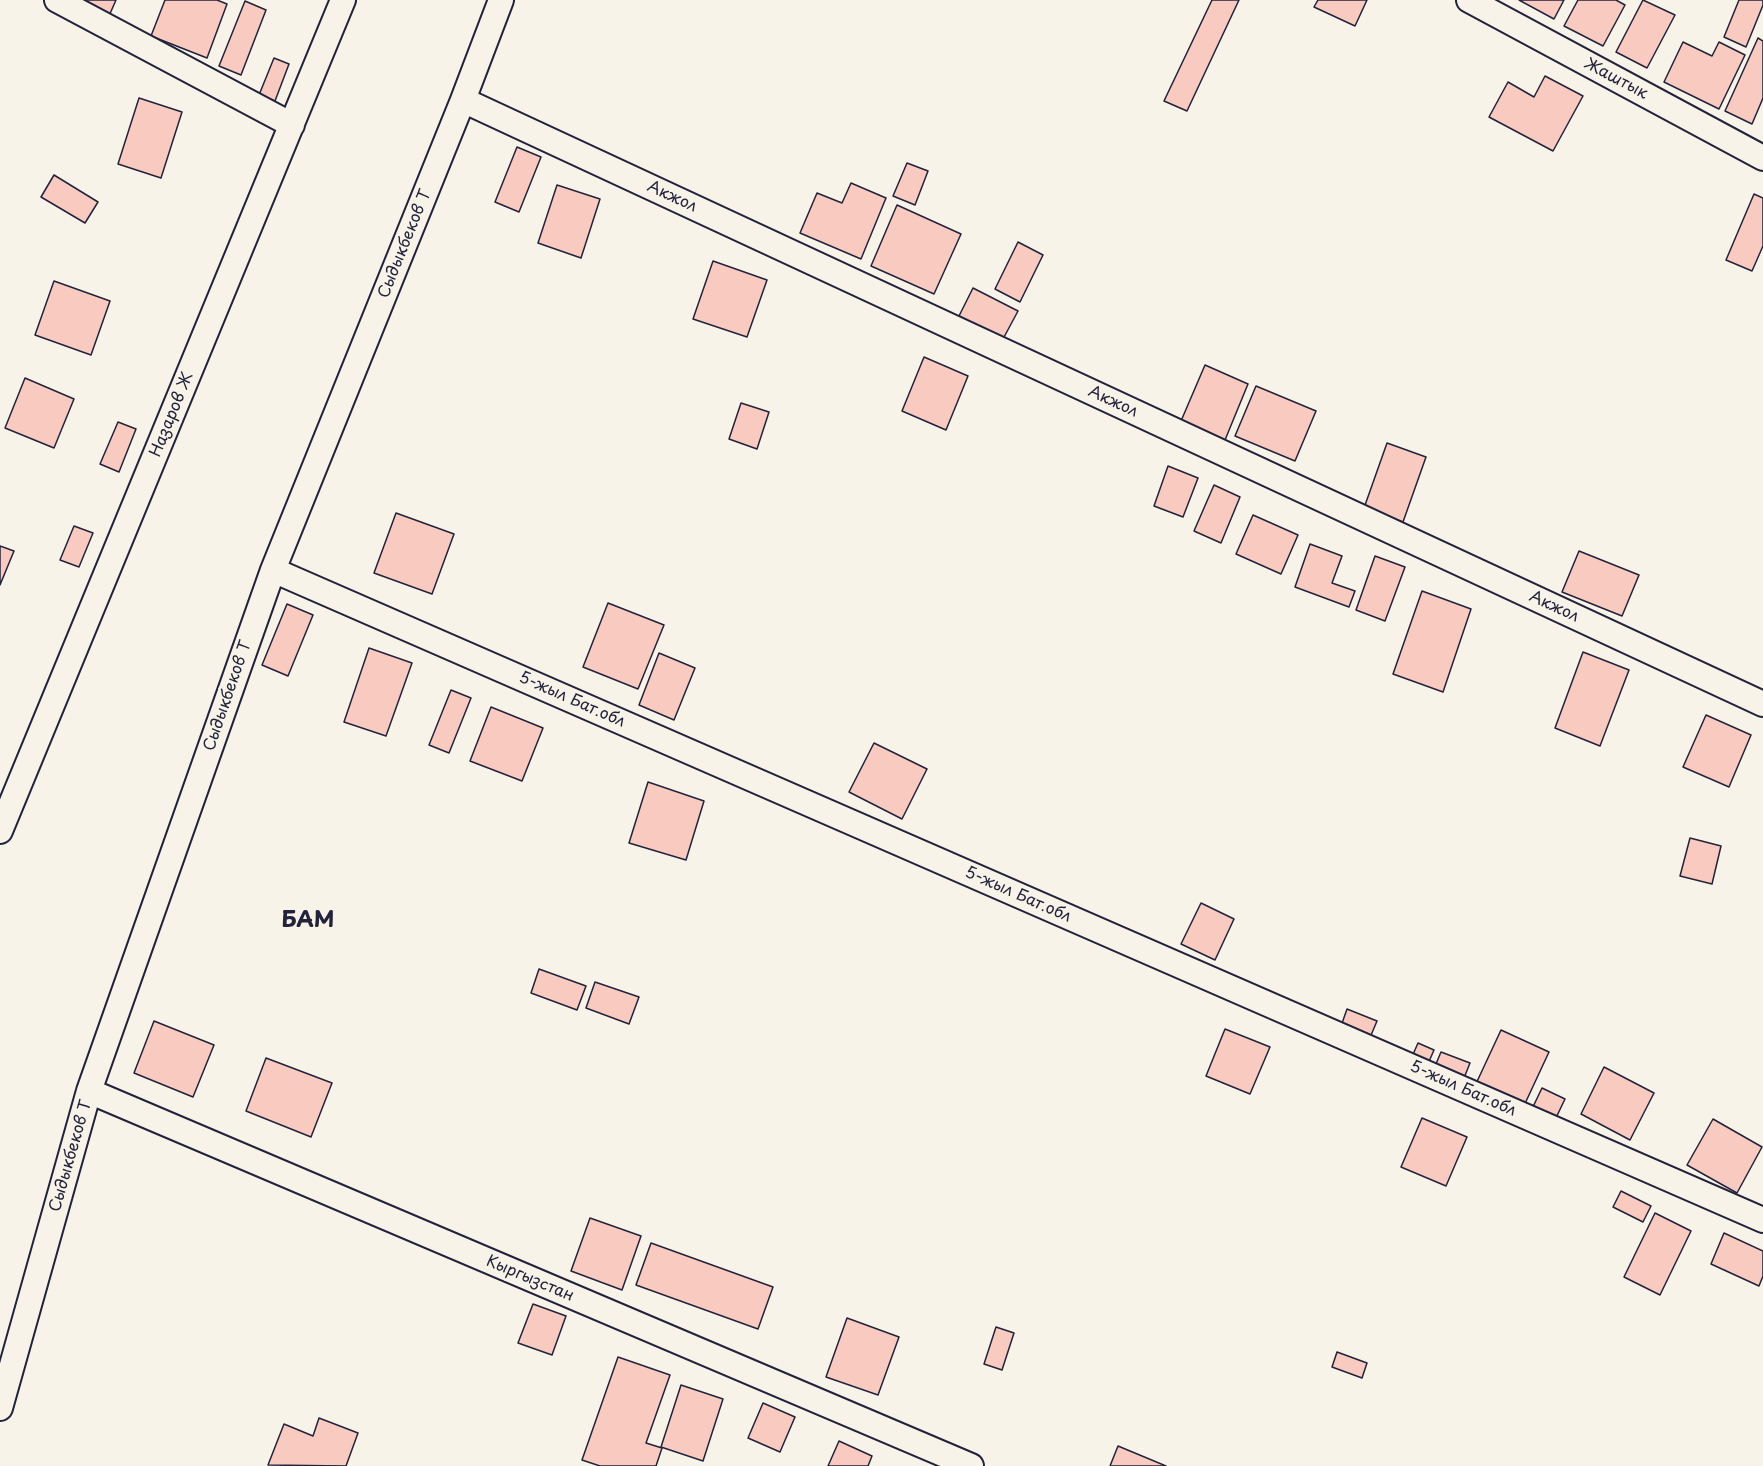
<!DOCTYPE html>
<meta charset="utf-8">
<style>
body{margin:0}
canvas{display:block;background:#f7f3e8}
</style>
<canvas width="1763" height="1466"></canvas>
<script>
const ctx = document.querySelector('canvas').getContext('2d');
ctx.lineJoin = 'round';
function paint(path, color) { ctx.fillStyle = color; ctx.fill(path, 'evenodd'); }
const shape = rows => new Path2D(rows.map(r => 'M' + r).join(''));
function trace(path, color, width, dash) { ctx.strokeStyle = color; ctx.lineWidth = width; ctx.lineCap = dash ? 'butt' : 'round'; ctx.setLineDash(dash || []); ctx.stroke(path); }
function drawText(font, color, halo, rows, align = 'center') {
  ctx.font = font + ' "Playpen Sans",sans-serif'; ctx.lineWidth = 5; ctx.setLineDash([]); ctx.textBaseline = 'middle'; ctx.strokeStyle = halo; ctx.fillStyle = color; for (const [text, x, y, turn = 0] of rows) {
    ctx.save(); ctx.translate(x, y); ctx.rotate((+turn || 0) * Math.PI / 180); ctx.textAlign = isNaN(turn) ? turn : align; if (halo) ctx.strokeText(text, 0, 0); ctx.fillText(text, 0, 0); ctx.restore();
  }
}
const building = shape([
 [70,0,116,0,109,16,70,0],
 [165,0,217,0,227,4,207,58,151,36,165,0],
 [1212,0,1239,0,1187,111,1164,101,1212,0],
 [1318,0,1367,0,1355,26,1314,7,1318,0],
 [1519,0,1564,0,1554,19,1519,0],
 [1578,0,1616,0,1625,5,1603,46,1564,26,1578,0],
 [1643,0,1675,15,1647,68,1616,52,1643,0],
 [1739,0,1763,0,1763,5,1746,47,1724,37,1739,0],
 [245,1,266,10,241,75,219,66,245,1],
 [1758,38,1763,41,1763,98,1752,124,1725,111,1758,38],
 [1683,42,1712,56,1719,42,1745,55,1719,109,1664,82,1683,42],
 [274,58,289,64,275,101,259,95,274,58],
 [1545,76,1583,96,1553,151,1489,117,1508,82,1534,97,1545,76],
 [139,98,182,112,161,178,118,164,139,98],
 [517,147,541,157,519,212,495,202,517,147],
 [907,163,928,171,915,205,893,196,907,163],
 [54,175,98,202,85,223,41,197,54,175],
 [851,183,886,198,861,259,800,233,817,193,842,203,851,183],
 [557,185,600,199,581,258,538,243,557,185],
 [1754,194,1763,198,1763,246,1752,271,1726,260,1754,194],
 [897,205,961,234,934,294,871,266,897,205],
 [1018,242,1043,255,1020,302,995,289,1018,242],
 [713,261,767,280,747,337,693,319,713,261],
 [54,281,110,301,91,355,35,335,54,281],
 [973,288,1018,311,1003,339,959,316,973,288],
 [924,357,968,376,946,430,902,411,924,357],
 [1205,365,1248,384,1225,440,1181,421,1205,365],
 [25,378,74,399,54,448,5,428,25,378],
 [1256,386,1316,411,1295,461,1235,436,1256,386],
 [741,403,769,412,757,449,729,439,741,403],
 [118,422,136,429,119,472,100,464,118,422],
 [1387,443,1426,457,1403,522,1364,508,1387,443],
 [1168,466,1198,478,1183,517,1154,506,1168,466],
 [1214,485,1240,497,1221,543,1194,531,1214,485],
 [396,513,454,534,432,594,374,573,396,513],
 [1253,515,1298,535,1281,574,1236,554,1253,515],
 [74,526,93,533,79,567,60,560,74,526],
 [1310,544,1342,556,1332,583,1355,591,1349,607,1295,587,1310,544],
 [0,546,14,551,0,585,0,546],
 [1579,551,1639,575,1622,616,1562,592,1579,551],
 [1375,556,1405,567,1385,621,1356,610,1375,556],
 [1422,591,1471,609,1443,692,1393,674,1422,591],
 [608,603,664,625,638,689,583,667,608,603],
 [287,604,313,615,288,676,262,665,287,604],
 [369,648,412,663,386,736,344,722,369,648],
 [1583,652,1629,670,1600,746,1555,728,1583,652],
 [659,653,695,668,674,720,639,705,659,653],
 [451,690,471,698,449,753,429,745,451,690],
 [491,707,543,728,522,781,470,761,491,707],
 [1706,715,1751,735,1729,787,1683,767,1706,715],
 [874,743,927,769,902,819,849,792,874,743],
 [648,782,704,801,686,860,629,843,648,782],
 [1690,838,1721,846,1712,884,1680,876,1690,838],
 [1201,903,1234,919,1215,960,1181,944,1201,903],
 [539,969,586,986,577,1010,531,993,539,969],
 [595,982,639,997,629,1024,586,1008,595,982],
 [1347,1009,1377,1021,1369,1040,1340,1029,1347,1009],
 [154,1021,214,1045,193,1097,134,1073,154,1021],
 [1225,1029,1270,1047,1250,1094,1206,1076,1225,1029],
 [1501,1030,1549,1052,1522,1110,1474,1088,1501,1030],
 [1418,1043,1434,1050,1427,1066,1411,1059,1418,1043],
 [1441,1052,1470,1063,1462,1083,1433,1071,1441,1052],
 [266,1058,332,1083,311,1137,246,1111,266,1058],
 [1604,1067,1654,1093,1630,1140,1581,1114,1604,1067],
 [1542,1088,1565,1099,1553,1124,1530,1113,1542,1088],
 [1422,1118,1467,1137,1446,1186,1401,1167,1422,1118],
 [1713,1119,1762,1147,1737,1193,1687,1165,1713,1119],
 [1621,1191,1651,1206,1643,1222,1613,1207,1621,1191],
 [1655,1213,1691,1231,1660,1295,1624,1277,1655,1213],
 [590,1218,641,1236,622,1290,571,1271,590,1218],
 [1724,1233,1763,1251,1763,1276,1759,1286,1711,1264,1724,1233],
 [651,1243,773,1287,758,1329,636,1285,651,1243],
 [533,1304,566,1316,552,1355,518,1343,533,1304],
 [847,1318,899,1337,878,1395,826,1377,847,1318],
 [996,1327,1014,1333,1002,1370,984,1364,996,1327],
 [1337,1352,1367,1363,1362,1378,1332,1367,1337,1352],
 [618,1357,670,1375,646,1443,662,1448,656,1466,600,1466,582,1460,618,1357],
 [681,1385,723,1399,703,1461,661,1447,681,1385],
 [763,1403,795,1417,780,1452,748,1438,763,1403],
 [319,1418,358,1433,346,1466,268,1465,284,1424,313,1436,319,1418],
 [839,1441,872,1456,868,1466,828,1466,839,1441],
 [1118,1446,1166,1466,1110,1466,1118,1446]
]);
paint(building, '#f9cac0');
trace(building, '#22223b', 1.5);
const street = shape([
 [57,0,292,125],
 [1469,0,1763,158],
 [463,100,1763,704],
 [273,570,1763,1220],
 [0,831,343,0],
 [89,1091,971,1466],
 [0,1408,89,1091,273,570,463,100,501,0]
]);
trace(street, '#22223b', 28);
trace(street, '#f7f3e8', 24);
drawText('16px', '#22223b', '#f7f3e8', [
 ["Жаштык",1616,79,28],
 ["Акжол",672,197,25],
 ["Сыдыкбеков Т",405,244,-68],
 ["Акжол",1113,402,25],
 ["Назаров Ж",172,415,-68],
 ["Акжол",1554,607,25],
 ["Сыдыкбеков Т",228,696,-71],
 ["5-жыл Бат.обл",572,700,24],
 ["5-жыл Бат.обл",1018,895,24],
 ["5-жыл Бат.обл",1463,1089,24],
 ["Сыдыкбеков Т",71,1156,-74],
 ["Кыргызстан",530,1279,23]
]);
drawText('bold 22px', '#22223b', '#f7f3e8', [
 ["БАМ",308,921]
]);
</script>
